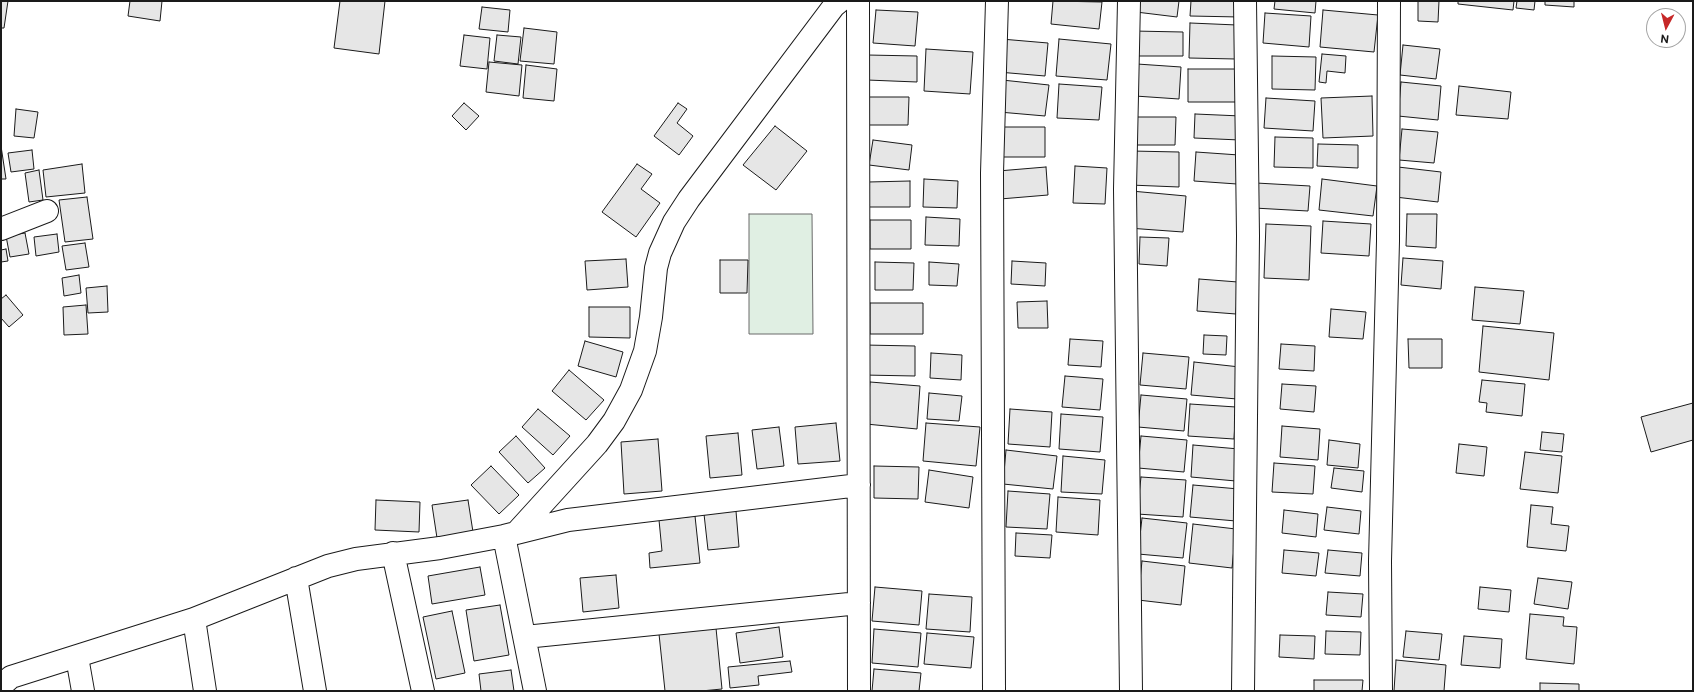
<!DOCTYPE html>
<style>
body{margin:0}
#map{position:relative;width:1694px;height:692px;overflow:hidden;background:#fff;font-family:"Public Sans",sans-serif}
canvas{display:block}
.frame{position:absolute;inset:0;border:2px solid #1a1a1a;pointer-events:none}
.north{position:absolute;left:1646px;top:8px;width:40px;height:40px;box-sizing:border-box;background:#fff;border:1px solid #a3a3a3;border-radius:50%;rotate:187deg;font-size:11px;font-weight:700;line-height:16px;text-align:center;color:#1a1a1a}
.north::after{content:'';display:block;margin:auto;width:14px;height:18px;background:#c62828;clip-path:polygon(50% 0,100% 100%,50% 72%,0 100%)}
</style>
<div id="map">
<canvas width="1694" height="692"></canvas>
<div class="frame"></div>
<div class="north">N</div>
</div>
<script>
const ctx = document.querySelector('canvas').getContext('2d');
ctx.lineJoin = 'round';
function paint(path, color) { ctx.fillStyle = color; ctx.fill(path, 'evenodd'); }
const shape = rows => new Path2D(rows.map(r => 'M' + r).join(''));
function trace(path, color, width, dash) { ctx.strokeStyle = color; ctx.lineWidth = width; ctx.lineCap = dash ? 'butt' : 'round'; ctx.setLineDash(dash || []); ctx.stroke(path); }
const green = shape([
 [749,214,812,214,813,334,749,334,749,214]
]);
paint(green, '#e0efe3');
trace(green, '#6a6a6a', 1);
const building = shape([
 [1,1,8,1,4,28,1,28,1,1],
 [130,1,162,1,160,21,128,16,130,1],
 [340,1,385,1,379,54,334,48,340,1],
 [1053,1,1102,2,1099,29,1051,24,1053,1],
 [1138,1,1179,1,1177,17,1136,12,1138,1],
 [1191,1,1240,1,1240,17,1190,16,1191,1],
 [1275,1,1316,1,1315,13,1274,9,1275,1],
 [1418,1,1439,1,1438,22,1418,21,1418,1],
 [1458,1,1514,1,1513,10,1458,4,1458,1],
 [1517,1,1535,1,1534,10,1516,8,1517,1],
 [1545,1,1574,1,1574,7,1545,5,1545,1],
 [482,7,510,10,508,32,479,29,482,7],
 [876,10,918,12,915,46,873,43,876,10],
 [1323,10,1378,15,1374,52,1320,47,1323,10],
 [1265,13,1311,16,1309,47,1263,43,1265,13],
 [1190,23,1237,25,1236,59,1189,58,1190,23],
 [524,28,557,32,554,64,520,61,524,28],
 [1133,31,1183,32,1183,56,1133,56,1133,31],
 [464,35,490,38,487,69,460,66,464,35],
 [497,35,521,37,518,64,494,61,497,35],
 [1001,39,1048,43,1045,76,998,72,1001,39],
 [1059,39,1111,44,1107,80,1056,76,1059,39],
 [1403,45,1440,49,1436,79,1400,75,1403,45],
 [926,49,973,52,970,94,924,91,926,49],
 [1322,54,1346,56,1345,73,1327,71,1326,83,1319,82,1322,54],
 [867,55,917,56,917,82,867,80,867,55],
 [1272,56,1316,57,1315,90,1272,89,1272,56],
 [489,62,522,65,519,96,486,92,489,62],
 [1137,64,1181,67,1179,99,1135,96,1137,64],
 [526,65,557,69,554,101,523,98,526,65],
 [1188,69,1237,69,1237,102,1188,102,1188,69],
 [1002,80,1049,85,1045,116,999,112,1002,80],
 [1401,82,1441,86,1438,120,1398,116,1401,82],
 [1059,84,1102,87,1099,120,1057,118,1059,84],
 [1459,86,1511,92,1508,119,1456,115,1459,86],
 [1372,96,1373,136,1323,138,1321,98,1372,96],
 [866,97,909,97,908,125,866,125,866,97],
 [1266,98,1315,101,1313,131,1264,128,1266,98],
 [464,103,479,116,466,130,452,116,464,103],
 [678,103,687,109,677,123,693,136,679,155,654,136,678,103],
 [16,109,38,112,34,138,14,136,16,109],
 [1195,114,1241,116,1240,140,1194,138,1195,114],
 [1132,117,1176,117,1175,145,1131,145,1132,117],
 [775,126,807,151,776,190,743,165,775,126],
 [1003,127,1045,127,1045,157,1003,157,1003,127],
 [1402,129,1438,132,1434,163,1399,160,1402,129],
 [1275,137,1313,138,1313,168,1274,167,1275,137],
 [873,140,912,145,909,170,869,165,873,140],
 [1318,144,1358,145,1358,168,1317,166,1318,144],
 [1,146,6,179,1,179,1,146],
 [32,150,34,169,11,172,8,153,32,150],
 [1131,151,1179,152,1179,187,1130,185,1131,151],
 [1196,152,1239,155,1237,184,1194,181,1196,152],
 [82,164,85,193,46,197,43,170,82,164],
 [637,164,652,174,641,189,660,203,636,237,602,212,637,164],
 [1075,166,1107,168,1105,204,1073,203,1075,166],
 [1046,167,1048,195,1000,199,998,171,1046,167],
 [1398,167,1441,172,1438,202,1395,197,1398,167],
 [39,170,43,200,29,202,25,173,39,170],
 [924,179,958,181,957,208,923,207,924,179],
 [1322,179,1377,186,1373,216,1319,210,1322,179],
 [910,181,910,207,869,207,868,182,910,181],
 [1256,183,1310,186,1308,211,1254,208,1256,183],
 [1131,191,1186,196,1183,232,1128,228,1131,191],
 [87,197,93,239,65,242,59,200,87,197],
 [1407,214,1437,214,1436,248,1406,246,1407,214],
 [926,217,960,219,959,246,925,245,926,217],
 [870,220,911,220,911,249,870,249,870,220],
 [1323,221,1371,224,1369,256,1321,253,1323,221],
 [1266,224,1311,226,1309,280,1264,278,1266,224],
 [25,233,29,254,10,257,6,236,25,233],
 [57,234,59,252,36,256,34,237,57,234],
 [1140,237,1169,238,1167,266,1139,264,1140,237],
 [85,243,89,267,66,270,62,246,85,243],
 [6,249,8,261,1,262,1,250,6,249],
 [1403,258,1443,261,1441,289,1401,285,1403,258],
 [626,259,628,287,587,290,585,261,626,259],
 [720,260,748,260,747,293,720,293,720,260],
 [1012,261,1046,263,1045,286,1011,284,1012,261],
 [875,262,914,263,913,290,875,290,875,262],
 [929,262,959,264,957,286,929,285,929,262],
 [79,275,81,293,64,296,62,278,79,275],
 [1199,279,1238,282,1236,314,1197,311,1199,279],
 [107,286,108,312,88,313,86,288,107,286],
 [1475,287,1524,291,1520,324,1472,320,1475,287],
 [6,295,23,315,9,327,1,318,1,299,6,295],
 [1047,301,1048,328,1018,328,1017,302,1047,301],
 [870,303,923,303,923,334,870,334,870,303],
 [86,305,88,334,64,335,63,307,86,305],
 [589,307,630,307,630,338,589,337,589,307],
 [1331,309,1366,312,1363,339,1329,337,1331,309],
 [1483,326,1554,333,1549,380,1479,372,1483,326],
 [1204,335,1227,336,1226,355,1203,354,1204,335],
 [1070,339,1103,341,1101,367,1068,365,1070,339],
 [1408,339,1442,339,1442,368,1409,368,1408,339],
 [585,341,623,352,616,377,578,366,585,341],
 [1281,344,1315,346,1314,371,1279,369,1281,344],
 [864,345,915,346,915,376,863,375,864,345],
 [931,353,962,355,961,380,930,378,931,353],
 [1143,353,1189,357,1186,389,1140,385,1143,353],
 [1194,362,1240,367,1237,399,1191,395,1194,362],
 [569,370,604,400,586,420,552,391,569,370],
 [1065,376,1103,379,1100,410,1062,407,1065,376],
 [1482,380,1525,384,1522,416,1486,412,1487,403,1479,402,1482,380],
 [870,382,920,386,917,429,866,424,870,382],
 [1282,384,1316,386,1314,412,1280,409,1282,384],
 [929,393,962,396,959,421,927,419,929,393],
 [1141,395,1187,399,1184,431,1138,427,1141,395],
 [1693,403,1693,440,1651,452,1641,417,1693,403],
 [1190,404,1236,407,1234,439,1188,436,1190,404],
 [538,409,570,436,553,455,522,427,538,409],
 [1010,409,1052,412,1050,447,1008,444,1010,409],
 [1061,414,1103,417,1100,452,1059,449,1061,414],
 [836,423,840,461,798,464,795,427,836,423],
 [926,423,980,427,976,466,923,461,926,423],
 [1282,426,1320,429,1318,460,1280,457,1282,426],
 [779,427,784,466,757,469,752,430,779,427],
 [1542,432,1564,434,1562,452,1540,450,1542,432],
 [738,433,742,475,710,478,706,436,738,433],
 [516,436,545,468,528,483,499,452,516,436],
 [1141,436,1187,440,1184,472,1138,468,1141,436],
 [658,439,662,491,624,494,621,442,658,439],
 [1329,440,1360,444,1358,468,1327,465,1329,440],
 [1459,444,1487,447,1484,476,1456,473,1459,444],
 [1193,445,1239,449,1236,481,1191,477,1193,445],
 [1006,450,1057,456,1053,489,1003,484,1006,450],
 [1525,452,1562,456,1558,493,1520,489,1525,452],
 [1063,456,1105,460,1102,494,1061,492,1063,456],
 [1274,463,1315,466,1313,494,1272,492,1274,463],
 [491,466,519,495,499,514,471,485,491,466],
 [874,466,919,467,918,499,874,498,874,466],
 [1334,468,1364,471,1362,492,1331,488,1334,468],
 [929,470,973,477,969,508,925,502,929,470],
 [1141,477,1186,480,1183,517,1137,514,1141,477],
 [1193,485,1239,489,1236,521,1190,517,1193,485],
 [1008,491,1050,494,1047,529,1006,527,1008,491],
 [1058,497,1100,500,1098,535,1056,532,1058,497],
 [376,500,420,502,419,532,375,530,376,500],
 [468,500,473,532,437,538,432,505,468,500],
 [1531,505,1553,507,1551,524,1569,526,1566,551,1527,547,1531,505],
 [1327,507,1361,511,1359,534,1324,530,1327,507],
 [1284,510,1318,514,1316,537,1282,533,1284,510],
 [736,511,739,547,708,550,704,514,736,511],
 [695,516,700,563,650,568,649,553,662,551,659,520,695,516],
 [1142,518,1187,523,1183,558,1138,554,1142,518],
 [1193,524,1236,529,1232,568,1189,563,1193,524],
 [1016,533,1052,535,1050,558,1015,556,1016,533],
 [1284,550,1319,553,1316,576,1282,573,1284,550],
 [1328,550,1362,553,1360,576,1325,573,1328,550],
 [1142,561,1185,566,1181,605,1138,600,1142,561],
 [480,567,485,595,432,604,428,576,480,567],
 [616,575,619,608,583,612,580,578,616,575],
 [1538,578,1572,582,1568,609,1534,604,1538,578],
 [875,587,922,591,919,625,872,621,875,587],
 [1480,587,1511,590,1509,612,1478,609,1480,587],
 [1328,592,1363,594,1361,617,1326,615,1328,592],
 [929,594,972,597,970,632,926,629,929,594],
 [500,605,509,655,474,661,466,610,500,605],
 [452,611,465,673,436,679,423,617,452,611],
 [1530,614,1564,617,1563,626,1577,627,1574,664,1526,659,1530,614],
 [779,627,783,657,740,663,736,633,779,627],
 [716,628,722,689,701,691,665,691,659,634,716,628],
 [874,629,921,633,918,667,872,663,874,629],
 [1326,631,1361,632,1360,655,1325,654,1326,631],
 [1406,631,1442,634,1439,660,1403,657,1406,631],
 [927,633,974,637,971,668,924,664,927,633],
 [1280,635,1315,636,1314,659,1279,657,1280,635],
 [1464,636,1502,639,1500,668,1461,665,1464,636],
 [1396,660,1446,665,1444,691,1394,691,1396,660],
 [790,661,792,672,758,676,759,685,730,688,728,667,790,661],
 [874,669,921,673,919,691,872,691,874,669],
 [511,670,514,691,481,691,479,674,511,670],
 [1314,680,1363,680,1362,691,1314,691,1314,680],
 [1540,683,1579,684,1579,691,1540,691,1540,683]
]);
paint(building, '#e6e6e6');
trace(building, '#1a1a1a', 1);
const minor = shape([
 [858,1,859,691],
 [1129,1,1125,189,1131,691],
 [1,229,47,211],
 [516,533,597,444,614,421,631,390,645,351,651,317,656,268,660,253,674,222,689,199,834,6,840,1],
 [504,536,535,691],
 [393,553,423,691],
 [296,578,315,691],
 [194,619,205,691],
 [525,637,859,603],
 [77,657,83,691],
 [1,686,11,677,194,619,328,566,356,559,440,548,504,536,568,520,859,485],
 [994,691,992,173,997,1],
 [1243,691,1248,236,1245,1],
 [1381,691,1380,561,1388,241,1389,1]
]);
trace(minor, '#1a1a1a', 24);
trace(minor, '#fff', 22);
</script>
